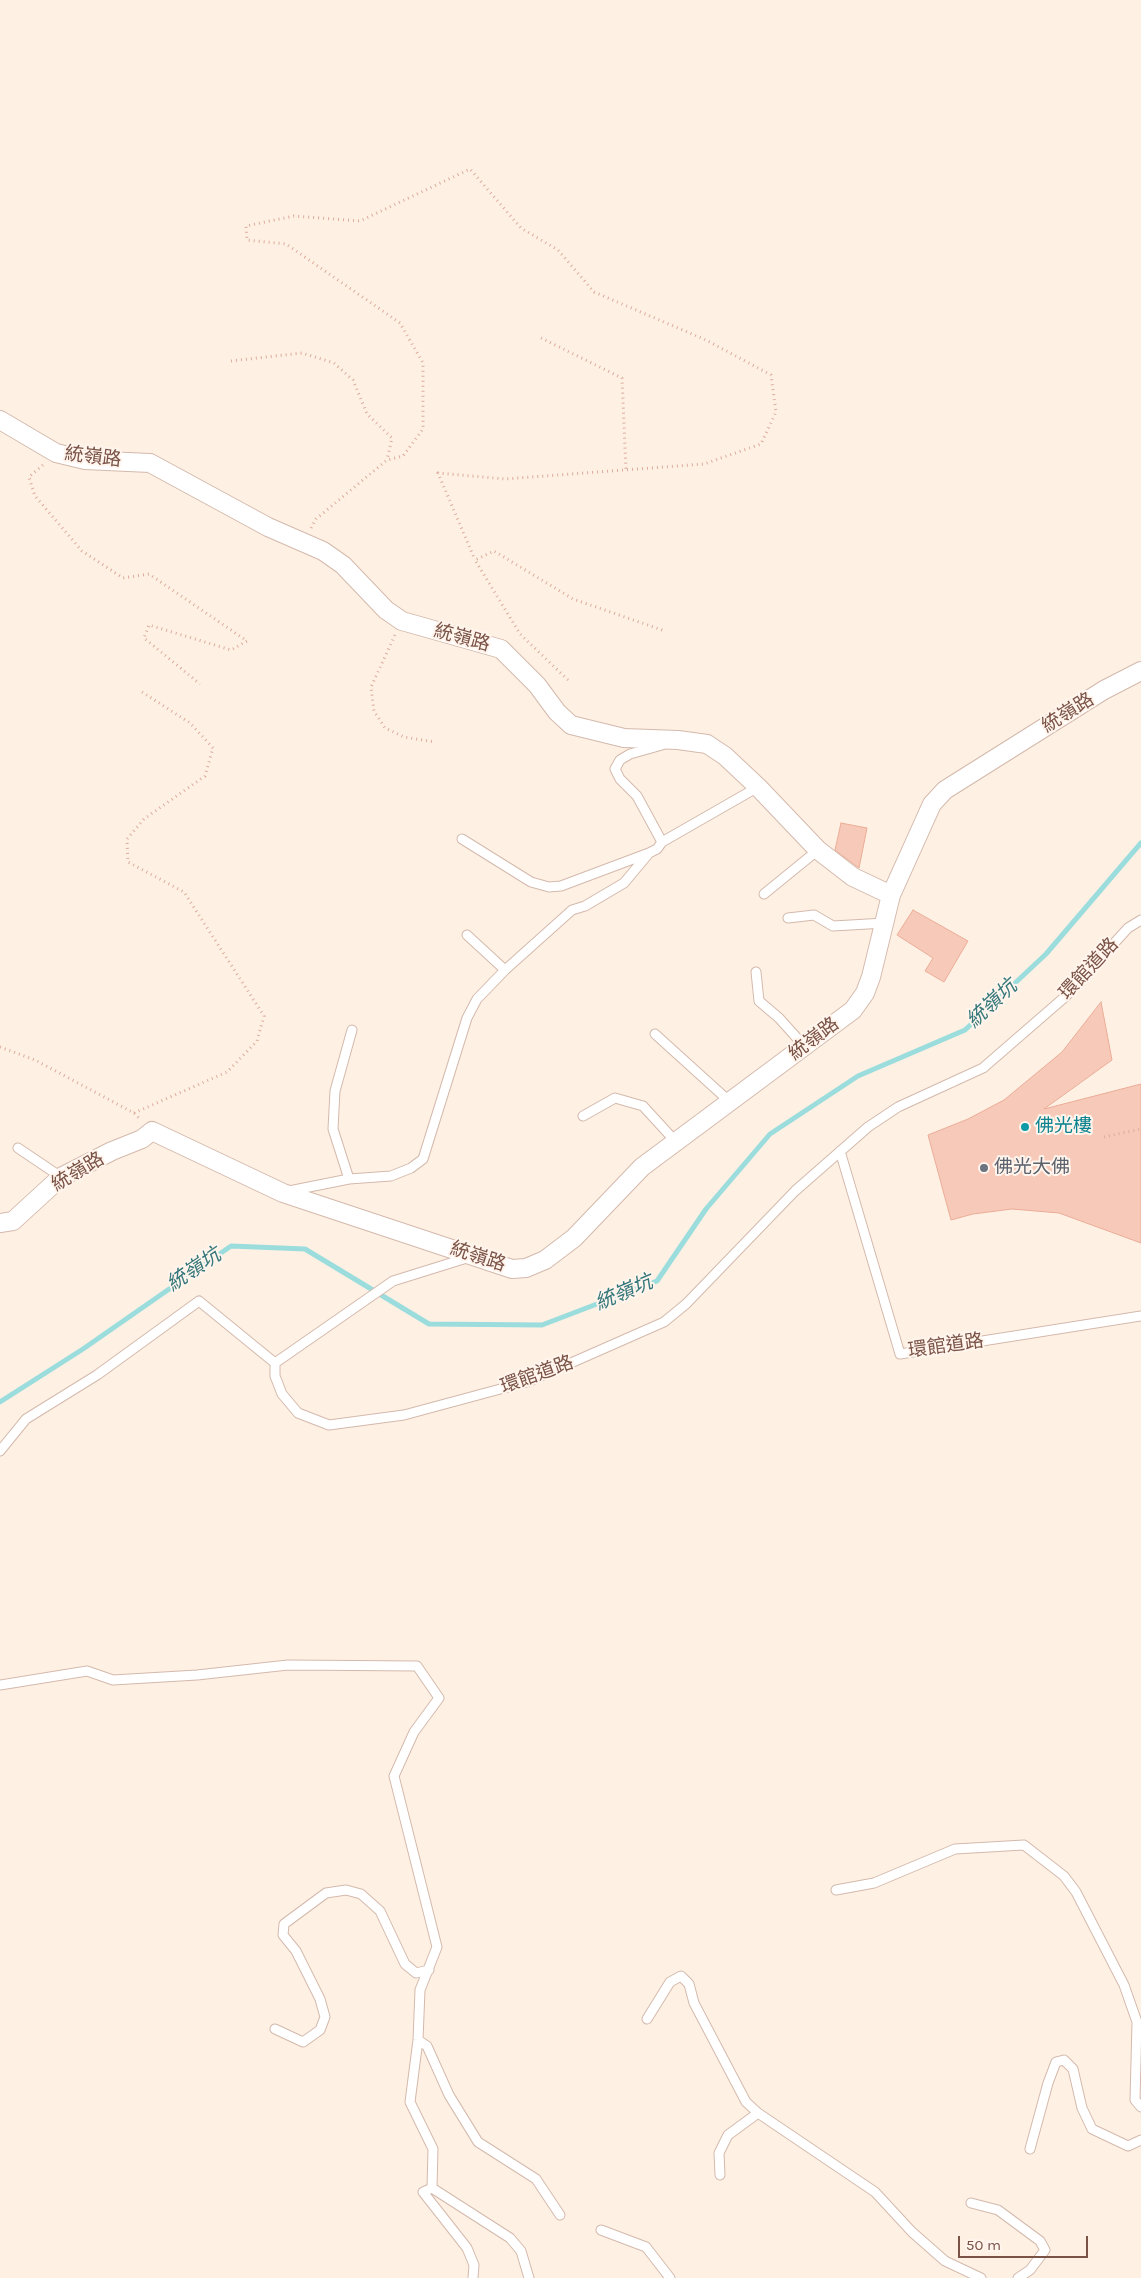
<!DOCTYPE html>
<meta charset="utf-8">
<style>
body{margin:0}
#map{position:relative;width:1141px;height:2278px;overflow:hidden;background:#fef1e4;font-family:Karla,sans-serif}
canvas{display:block}
.scale{position:absolute;left:958px;top:2236px;width:130px;height:22px;box-sizing:border-box;border:2px solid #7a5246;border-top:0;padding-left:6px;font-size:15px;line-height:18px;white-space:nowrap;color:#7a5246;-webkit-text-stroke:4px #fff5ed;paint-order:stroke}
</style>
<div id="map">
<canvas width="1141" height="2278"></canvas>
<div class="scale">50 m</div>
</div>
<script>
const ctx = document.querySelector('canvas').getContext('2d');
ctx.lineJoin = 'round';
const shape = rows => new Path2D(rows.map(r => 'M' + r).join(''));
function trace(path, color, width, dash) { ctx.strokeStyle = color; ctx.lineWidth = width; ctx.lineCap = dash ? 'butt' : 'round'; ctx.setLineDash(dash || []); ctx.stroke(path); }
function paint(path, color) { ctx.fillStyle = color; ctx.fill(path, 'evenodd'); }
function drawText(font, color, halo, rows, align = 'center') {
  ctx.font = font + ' Karla,"Noto Sans TC",sans-serif'; ctx.lineWidth = 4; ctx.setLineDash([]); ctx.textBaseline = 'middle'; ctx.strokeStyle = halo; ctx.fillStyle = color; for (const [text, x, y, turn = 0] of rows) {
    ctx.save(); ctx.translate(x, y); ctx.rotate((+turn || 0) * Math.PI / 180); ctx.textAlign = isNaN(turn) ? turn : align; if (halo) ctx.strokeText(text, 0, 0); ctx.fillText(text, 0, 0); ctx.restore();
  }
}
trace(shape([
 [0,1402,83,1349,231,1246,305,1249,429,1324,542,1325,657,1281,706,1209,770,1134,858,1076,965,1030,1046,954,1141,843]
]), '#9bdcdd', 5);
const building = shape([
 [841,823,867,828,859,868,835,850,841,823],
 [913,910,968,941,944,982,925,971,933,958,897,935,913,910],
 [1101,1002,1112,1060,1044,1109,1141,1084,1141,1243,1059,1213,1012,1209,973,1214,951,1220,928,1135,968,1119,1004,1100,1062,1052,1101,1002]
]);
paint(building, '#f7c9b9');
trace(building, '#ebac97', 1);
const service = shape([
 [462,839,531,882,549,887,561,886,649,853,657,849,662,842,637,796,620,779,615,769,620,760,630,754,662,745],
 [662,842,758,787],
 [764,894,818,850],
 [788,918,814,915,833,926,885,923],
 [467,935,505,970],
 [756,972,759,1001,779,1018,805,1047],
 [655,1034,729,1101],
 [583,1116,615,1098,643,1106,676,1142],
 [18,1148,61,1177],
 [840,1151,900,1354,1141,1316],
 [349,1179,333,1129,335,1091,352,1030],
 [289,1191,349,1179,391,1176,411,1168,423,1159,467,1018,477,999,505,970,562,919,572,910,585,906,624,883,649,853],
 [470,1257,393,1281,275,1363,275,1376,282,1394,298,1413,329,1425,404,1415,530,1381,664,1322,686,1304,795,1191,868,1127,898,1107,983,1068,1066,996,1128,928,1141,920],
 [0,1451,26,1419,97,1375,199,1301,275,1363],
 [0,1685,87,1671,113,1680,197,1675,288,1665,417,1666,439,1698,414,1732,394,1776,437,1947,420,1990,418,2040,410,2102,433,2149,432,2188,510,2238,521,2251,529,2278],
 [836,1890,874,1883,955,1849,1024,1845,1064,1876,1076,1892,1124,1985,1137,2022,1135,2100,1141,2107],
 [647,2019,670,1982,681,1976,689,1984,694,2003,746,2102,758,2113,728,2135,719,2153,720,2175],
 [275,2029,303,2042,320,2030,325,2017,320,1999,296,1951,283,1935,284,1924,326,1893,346,1890,361,1894,380,1911,405,1964,416,1973,429,1970],
 [418,2040,427,2046,449,2095,478,2142,536,2179,560,2215],
 [758,2113,875,2192,912,2232,945,2261,981,2278],
 [1030,2149,1048,2083,1056,2062,1064,2060,1073,2069,1082,2108,1092,2129,1128,2146,1141,2140],
 [432,2188,423,2192,467,2248,474,2265,473,2278],
 [971,2203,998,2210,1040,2241,1045,2250,1030,2270,1018,2278],
 [601,2230,646,2247,670,2278]
]);
const minor = shape([
 [0,420,56,453,85,460,150,463,268,527,323,551,343,565,386,610,402,621,501,649,537,685,557,712,571,725,624,738,678,740,707,744,725,756,758,787,818,850,853,877,891,895],
 [0,1223,13,1221,61,1177,112,1151,142,1139,152,1131,283,1193,512,1269,526,1268,545,1260,574,1238,642,1167,853,1010,865,993,871,977,891,895,932,804,945,790,1104,690,1141,671]
]);
trace(service, '#d4b9ac', 11);
trace(minor, '#d4b9ac', 20);
trace(shape([
 [541,338,622,378,626,470],
 [231,361,302,353,334,363,353,380,367,414,392,438,387,460],
 [43,465,29,477,35,496,82,551,123,578,149,574,247,641,231,650,149,625,144,638,200,684],
 [311,528,316,519,387,460,403,456,423,429,423,363,400,323,286,244,247,240,246,226,294,216,360,221,470,169,521,228,558,250,594,292,706,340,771,375,776,412,761,444,704,464,505,479,438,473,475,560],
 [395,635,371,687,374,711,385,728,404,737,435,742],
 [568,680,520,634,475,560,494,551,573,599,665,631],
 [0,1047,35,1060,134,1113,141,1120],
 [134,1113,227,1072,257,1041,264,1016,184,892,128,862,127,839,144,819,205,776,213,748,190,723,139,690],
 [1104,1137,1141,1129]
]), '#dcac9c', 3, [1, 4]);
trace(service, '#fff', 9);
trace(minor, '#fff', 18);
for (const [x, y, r, color] of [
 [1025,1127,5,"#0f9aa8"],
 [984,1168,5,"#6b7280"]
]) { const dot = new Path2D(); dot.arc(x, y, r, 0, 2 * Math.PI); ctx.fillStyle = color; ctx.fill(dot); trace(dot, '#fff5ed', 2); }
drawText('19px', '#7a5246', '#fff5ed', [
 ["統嶺路",93,457,7],
 ["統嶺路",462,638,15],
 ["統嶺路",1068,713,-32],
 ["環館道路",1089,969,-47],
 ["統嶺路",814,1039,-37],
 ["統嶺路",78,1172,-31],
 ["統嶺路",478,1257,18],
 ["環館道路",946,1346,-8],
 ["環館道路",537,1375,-20]
]);
drawText('19px', '#0d838f', '#fff5ed', [
 ["佛光樓",1035,1127]
], 'left');
drawText('19px', '#5b616d', '#fff5ed', [
 ["佛光大佛",994,1168]
], 'left');
drawText('italic 20px', '#35777a', '#fff5ed', [
 ["統嶺坑",992,1004,-43],
 ["統嶺坑",194,1270,-34],
 ["統嶺坑",624,1293,-23]
]);
</script>
